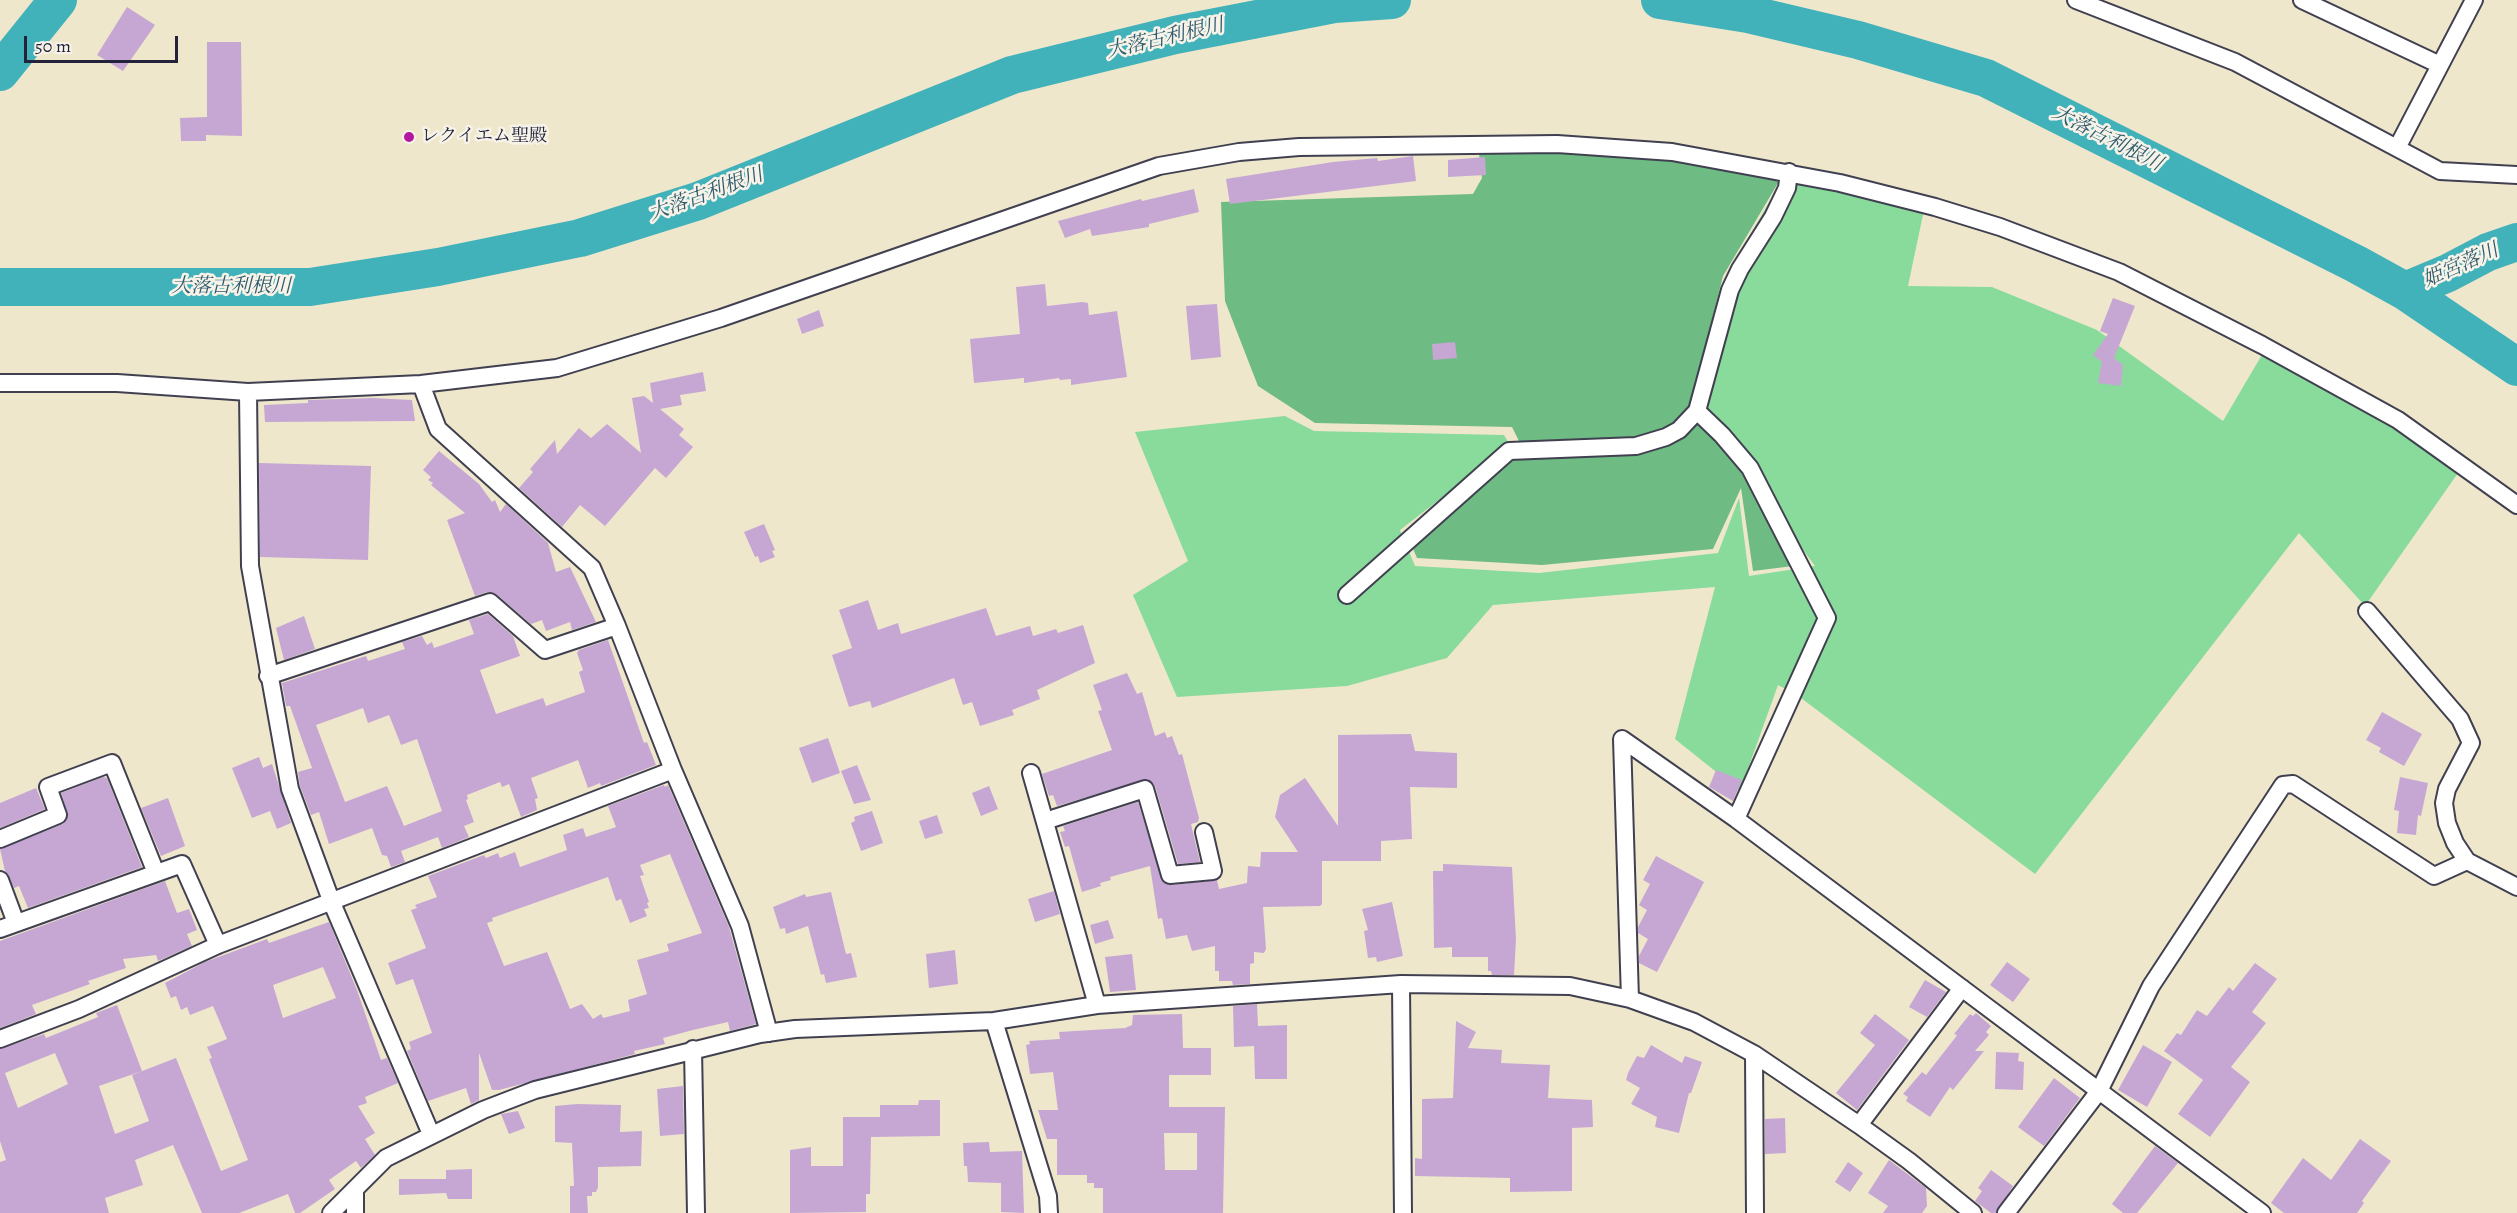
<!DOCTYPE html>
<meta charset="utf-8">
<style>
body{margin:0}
#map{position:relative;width:2517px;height:1213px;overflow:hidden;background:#efe7cc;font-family:Alegreya,serif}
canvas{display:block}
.scale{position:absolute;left:24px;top:36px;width:154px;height:27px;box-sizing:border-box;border:3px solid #22223b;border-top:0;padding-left:8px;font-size:18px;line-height:21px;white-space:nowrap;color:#22223b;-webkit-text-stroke:4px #f7f3e8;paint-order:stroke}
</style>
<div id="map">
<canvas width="2517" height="1213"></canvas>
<div class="scale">50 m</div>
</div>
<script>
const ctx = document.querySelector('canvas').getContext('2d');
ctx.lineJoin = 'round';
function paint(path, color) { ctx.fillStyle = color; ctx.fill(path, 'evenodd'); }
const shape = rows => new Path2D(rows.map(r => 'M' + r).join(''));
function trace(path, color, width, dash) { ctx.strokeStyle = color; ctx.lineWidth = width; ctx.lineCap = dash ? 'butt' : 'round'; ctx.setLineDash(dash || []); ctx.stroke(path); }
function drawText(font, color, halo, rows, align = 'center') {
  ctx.font = font + ' Alegreya,"Noto Serif JP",serif'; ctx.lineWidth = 5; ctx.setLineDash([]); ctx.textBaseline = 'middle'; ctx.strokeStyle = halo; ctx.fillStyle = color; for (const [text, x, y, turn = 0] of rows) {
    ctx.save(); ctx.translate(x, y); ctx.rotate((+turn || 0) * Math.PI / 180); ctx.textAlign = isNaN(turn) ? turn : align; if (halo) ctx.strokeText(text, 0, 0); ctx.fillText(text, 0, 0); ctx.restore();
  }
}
paint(shape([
 [1783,178,1924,210,1908,286,1992,287,2097,330,2223,421,2263,353,2362,407,2458,473,2365,606,2299,533,2035,874,1797,695,1778,685,1740,791,1675,739,1715,587,1493,605,1447,658,1347,686,1177,697,1133,595,1188,561,1135,432,1285,416,1314,431,1504,435,1510,445,1400,530,1415,566,1539,573,1718,553,1739,498,1749,576,1815,566,1694,402,1725,279]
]), '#89db9b');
paint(shape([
 [1479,153,1557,153,1682,160,1781,178,1723,276,1691,402,1809,564,1753,571,1741,488,1713,549,1542,565,1417,558,1408,537,1522,447,1512,427,1315,423,1258,386,1225,301,1221,202,1473,194,1482,178]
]), '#6ebb83');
trace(shape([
 [1748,14,1759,0]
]), '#41b1ba', 6);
trace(shape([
 [1660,0,1748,14,1858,40,1986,78,2356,264,2405,291,2517,367],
 [0,72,58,0],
 [0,287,310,287,438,267,580,238,698,201,1012,75,1175,35,1334,4,1392,0],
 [2405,291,2448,273,2488,252,2517,242]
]), '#41b1ba', 38);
paint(shape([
 [127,7,155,25,123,71,97,55],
 [207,42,241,42,242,136,206,135,206,141,181,141,180,118,207,117],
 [1413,156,1416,181,1230,204,1226,179,1333,162,1377,158,1378,161],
 [1485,157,1486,175,1448,177,1448,160],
 [1194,189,1199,212,1149,224,1149,227,1092,236,1090,229,1065,238,1058,221,1141,199,1142,201],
 [1045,284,1047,306,1082,302,1088,303,1089,315,1117,311,1127,377,1071,385,1071,379,1060,380,1059,378,1024,383,1024,378,974,383,970,339,1020,334,1016,287],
 [2113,298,2135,306,2114,358,2123,365,2121,386,2098,383,2102,362,2093,355,2108,334,2100,331],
 [1217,304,1221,357,1191,360,1186,306],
 [819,310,824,326,802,334,797,319],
 [1455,342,1457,358,1433,360,1432,344],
 [703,372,706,391,680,395,682,405,660,409,684,429,679,435,693,447,666,478,655,468,605,526,580,505,562,527,519,488,533,472,530,469,555,440,557,454,579,428,591,438,607,424,641,453,632,398,644,396,653,403,650,383],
 [372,398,412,400,415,421,265,422,264,405,308,403,308,400],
 [439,451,479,484,492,502,495,500,500,512,506,504,548,543,556,572,570,567,596,622,572,630,570,622,546,631,542,620,531,624,496,594,487,592,475,596,447,520,465,513,431,485,433,483,428,480,431,477,423,470],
 [259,463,371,466,368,560,260,557],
 [764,524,775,550,772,551,775,557,760,563,758,556,755,557,744,532],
 [868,600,878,630,898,623,901,634,986,608,996,636,1030,626,1033,636,1056,629,1058,633,1083,625,1095,663,1037,690,1040,699,1012,710,1014,715,980,726,972,702,963,705,954,678,872,708,870,701,849,707,832,655,852,648,839,610],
 [488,614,513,636,520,656,480,670,496,714,543,698,546,706,585,692,579,672,583,670,577,653,579,650,608,640,644,743,647,742,656,765,601,786,600,783,588,788,578,760,531,778,538,798,535,799,537,810,521,817,509,784,502,787,500,782,467,795,468,799,466,800,474,822,464,826,469,837,442,848,438,837,401,851,405,862,391,867,387,856,382,855,372,828,329,844,319,812,311,815,300,786,298,772,312,768,290,706,286,706,282,683,366,656,368,661,405,649,402,642,422,636,427,645,432,642,434,648,474,634,469,620],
 [363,708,368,723,389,715,401,745,417,739,442,811,404,826,387,786,345,802,316,725],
 [304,616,315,649,284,660,276,628],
 [1127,673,1137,694,1142,692,1155,736,1165,732,1167,738,1172,736,1179,755,1182,754,1199,818,1198,822,1191,824,1200,862,1178,864,1155,786,1148,779,1057,806,1053,795,1049,796,1042,774,1112,750,1098,711,1102,710,1093,685],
 [2382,712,2422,734,2404,766,2379,752,2381,748,2366,740],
 [1411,734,1415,751,1457,753,1457,788,1410,787,1412,839,1381,841,1381,861,1322,861,1322,904,1320,906,1263,907,1266,949,1264,953,1254,952,1254,963,1250,964,1250,984,1233,985,1232,981,1219,981,1219,971,1215,971,1215,946,1192,951,1187,935,1166,939,1162,918,1158,919,1150,866,1110,877,1111,880,1100,883,1101,886,1082,892,1069,846,1065,847,1060,832,1065,831,1063,826,1138,802,1163,882,1171,885,1217,880,1219,889,1247,883,1248,866,1260,867,1261,852,1298,852,1275,817,1280,795,1305,778,1338,826,1338,735],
 [828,738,840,773,812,783,799,748],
 [259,757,263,768,272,764,291,823,277,829,270,811,252,818,232,768],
 [857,765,871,800,854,804,841,771],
 [1716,770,1742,780,1733,801,1709,787],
 [103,777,107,778,142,867,28,908,19,886,14,888,5,871,0,849,63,824,68,816,61,793],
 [2400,777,2428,783,2421,816,2418,815,2416,835,2397,833,2399,811,2394,810],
 [664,785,665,787,668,785,729,927,756,1024,730,1031,728,1022,693,1030,663,1038,665,1044,634,1051,635,1054,499,1090,492,1090,479,1053,479,1100,471,1104,466,1088,428,1101,407,1051,411,1049,409,1042,432,1033,413,979,396,985,388,963,426,948,411,910,417,908,415,905,437,897,428,876,484,855,486,858,498,853,500,858,515,852,520,867,567,850,563,835,583,828,586,837,616,827,608,806],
 [670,854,702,933,667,944,669,951,637,960,647,994,628,1000,630,1011,603,1018,601,1014,593,1019,582,1004,570,1009,547,952,504,966,487,923,493,921,492,918,608,877,616,901,621,899,630,923,647,916,644,909,649,908,647,903,649,902,640,876,644,875,640,865],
 [989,786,998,809,981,816,972,793],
 [36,788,45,809,0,828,0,803],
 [168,798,185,846,161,856,141,808],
 [872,811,883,843,861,851,851,823,855,821,854,817],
 [937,815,943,833,925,839,919,821],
 [1656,856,1704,882,1657,972,1639,963,1639,956,1648,939,1638,933,1638,927,1647,910,1639,905,1650,884,1643,880],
 [1443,864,1512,867,1516,939,1514,975,1492,975,1491,971,1488,971,1488,957,1452,957,1452,947,1434,948,1433,871,1443,871],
 [165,881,177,913,189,909,197,930,187,934,192,946,158,961,156,955,123,959,126,968,88,981,90,984,32,1005,36,1014,0,1028,0,941],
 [1054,891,1060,914,1035,922,1028,899],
 [831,892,846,954,851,953,857,977,826,983,824,974,821,975,808,926,786,934,785,928,780,929,773,907,805,894,806,897],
 [1392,902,1403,956,1377,962,1376,957,1368,958,1364,931,1368,930,1362,909],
 [1108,920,1114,938,1095,944,1090,925],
 [329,922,357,990,381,1060,387,1058,398,1083,365,1097,367,1103,358,1106,375,1133,365,1139,375,1155,361,1168,356,1161,329,1180,335,1189,300,1213,295,1213,288,1194,239,1213,202,1213,173,1145,135,1160,143,1185,105,1198,109,1213,0,1213,0,1162,6,1160,0,1141,0,1049,44,1034,46,1038,98,1017,96,1013,117,1005,142,1071,99,1086,115,1134,149,1121,132,1075,176,1058,221,1171,248,1160,209,1059,212,1058,207,1047,227,1039,213,1006,190,1015,187,1007,181,1010,176,996,171,998,165,983,205,962,267,939,269,943],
 [323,967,336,998,283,1018,273,985],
 [55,1053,68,1084,18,1108,5,1073],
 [955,950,958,984,929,988,926,954],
 [1132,954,1136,990,1110,992,1105,957],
 [2007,962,2030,979,2013,1002,1990,985],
 [2255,963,2277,979,2252,1012,2266,1023,2231,1067,2250,1082,2210,1137,2178,1114,2203,1080,2164,1051,2177,1033,2181,1035,2197,1010,2207,1016,2229,987,2233,991],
 [1925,980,1946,992,1927,1017,1909,1007],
 [1257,1004,1258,1026,1287,1025,1287,1079,1255,1079,1254,1046,1234,1047,1233,1006],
 [1976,1013,1991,1026,1986,1032,1989,1035,1975,1051,1984,1051,1953,1090,1950,1087,1930,1117,1906,1101,1908,1097,1903,1094,1922,1072,1926,1075,1955,1038,1957,1035,1954,1034,1970,1014,1973,1016],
 [1182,1014,1183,1048,1211,1048,1211,1075,1169,1075,1169,1107,1225,1107,1223,1213,1103,1213,1103,1188,1094,1188,1094,1183,1087,1183,1087,1175,1057,1175,1057,1139,1047,1139,1038,1110,1058,1110,1053,1072,1030,1074,1026,1045,1030,1044,1029,1041,1060,1039,1059,1032,1125,1028,1132,1025,1133,1015],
 [1164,1133,1197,1133,1197,1170,1165,1170],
 [1875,1014,1909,1040,1857,1110,1836,1093,1875,1045,1860,1033],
 [1456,1021,1476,1032,1468,1048,1502,1050,1501,1063,1550,1065,1548,1098,1592,1100,1593,1127,1572,1128,1572,1191,1510,1192,1510,1178,1415,1176,1415,1158,1422,1159,1422,1099,1453,1098],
 [1651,1045,1682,1063,1685,1056,1702,1062,1691,1093,1689,1093,1679,1133,1655,1127,1657,1117,1631,1104,1640,1088,1626,1080,1628,1073,1637,1056,1644,1058],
 [2143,1045,2172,1062,2147,1107,2118,1090],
 [1996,1052,2019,1053,2018,1061,2024,1062,2023,1090,1995,1089],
 [2054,1078,2080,1098,2044,1146,2018,1127],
 [683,1086,684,1134,660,1136,657,1089],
 [919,1100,940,1100,940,1136,871,1137,870,1194,866,1194,866,1212,790,1213,790,1150,811,1147,811,1166,843,1166,843,1117,880,1117,880,1105,918,1105],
 [577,1104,621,1105,620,1132,642,1131,641,1166,598,1167,598,1187,596,1192,592,1192,592,1196,587,1196,588,1213,570,1213,570,1186,574,1186,572,1143,555,1142,555,1106],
 [518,1111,525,1128,509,1134,501,1114],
 [1785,1118,1786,1153,1765,1154,1765,1119],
 [2360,1139,2391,1161,2362,1201,2364,1203,2357,1213,2284,1213,2271,1203,2303,1158,2331,1180],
 [989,1142,990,1152,1022,1151,1024,1213,1001,1212,1001,1183,968,1182,967,1166,964,1166,963,1143],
 [2155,1146,2178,1163,2137,1213,2123,1213,2112,1204],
 [1889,1160,1926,1188,1927,1206,1922,1213,1883,1213,1888,1206,1868,1193],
 [1848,1162,1863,1173,1850,1192,1835,1182],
 [472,1169,472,1199,448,1199,446,1193,399,1195,399,1179,446,1179,446,1170],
 [1991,1170,2013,1186,1996,1213,1991,1213,1975,1201,1982,1191,1978,1188]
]), '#c6a7d4');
const minor = shape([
 [2076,0,2235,62,2440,171,2517,175],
 [2302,0,2440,65],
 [2397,148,2474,0],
 [0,383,117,383,248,392,421,384,557,368,721,318,1159,166,1239,152,1299,147,1557,144,1672,152,1840,183,1935,207,2000,227,2119,272,2262,345,2398,420,2517,505],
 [421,384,438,429,592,568,617,626,673,770,740,926,769,1033],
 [248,392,250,566,290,789,332,903,431,1134],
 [1697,411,1722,435,1750,468,1827,618,1736,819],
 [1347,595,1509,451,1636,446,1666,437,1679,430,1697,411,1730,290,1740,269,1773,217,1787,188,1789,172],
 [2367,611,2460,719,2471,743,2447,789,2444,803,2447,823,2455,843,2467,861,2517,887],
 [268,676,490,602,545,650,617,626],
 [1031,773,1097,1005],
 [1045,821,1145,789,1170,875,1213,871,1204,832],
 [0,839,58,815,48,787,112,763,156,873],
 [0,880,16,923],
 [0,929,182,864,218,945],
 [1401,984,1403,1213],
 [1630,999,1622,739,1736,819,2262,1213],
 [994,1021,1048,1196,1049,1213],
 [0,1039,79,1009,218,945,673,770],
 [693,1049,696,1213],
 [1754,1054,1755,1213],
 [1859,1125,1962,988],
 [355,1190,355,1213],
 [331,1213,386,1158,483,1110,535,1090,760,1034,795,1029,994,1021,1097,1005,1401,984,1570,986,1630,999,1694,1022,1754,1054,1859,1125,1909,1161,1973,1213],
 [2006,1213,2099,1091,2151,986,2283,785,2293,784,2434,876,2467,861]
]);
trace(minor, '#414051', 20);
trace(minor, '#fff', 16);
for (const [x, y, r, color] of [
 [409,137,6,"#b5179e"]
]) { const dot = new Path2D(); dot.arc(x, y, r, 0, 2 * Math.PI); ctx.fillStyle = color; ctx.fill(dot); trace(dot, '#f7f3e8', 2); }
drawText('18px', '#22223b', '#f7f3e8', [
 ["レクイエム聖殿",421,137]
], 'left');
drawText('italic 20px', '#2e5b6e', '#f7f3e8', [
 ["大落古利根川",1165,39,-13],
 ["大落古利根川",2107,139,27],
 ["大落古利根川",706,195,-20],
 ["姫宮落川",2461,266,-24],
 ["大落古利根川",231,287]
]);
</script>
